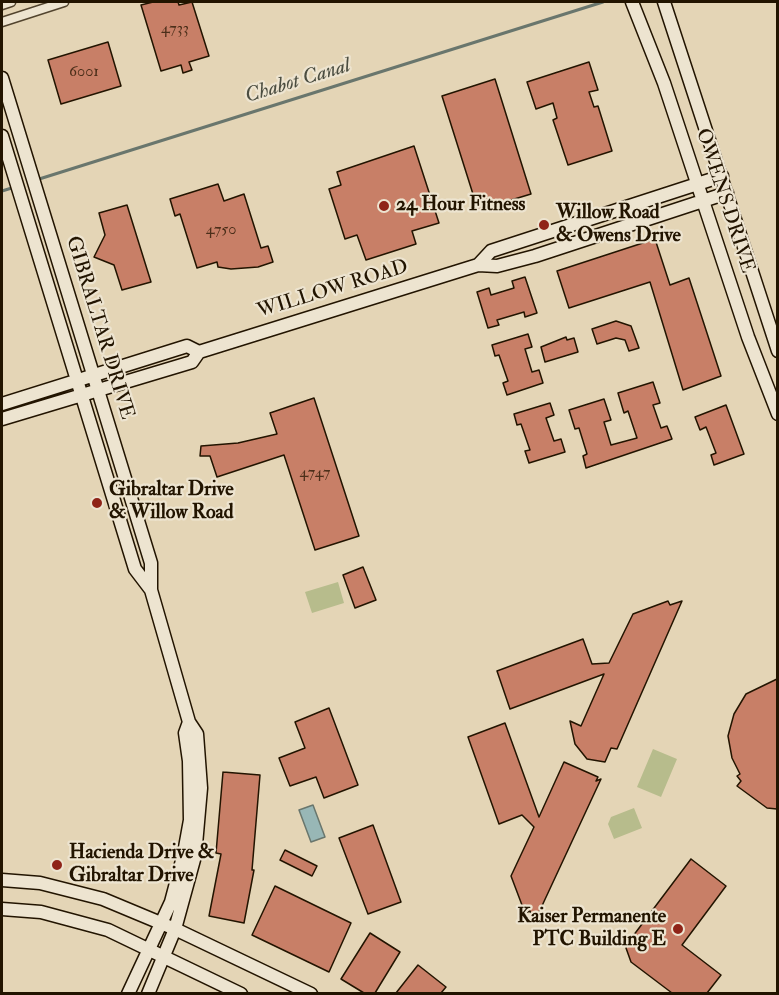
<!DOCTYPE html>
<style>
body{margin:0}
#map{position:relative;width:779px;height:995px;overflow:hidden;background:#e4d5b6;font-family:"IM FELL Double Pica",serif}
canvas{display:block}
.frame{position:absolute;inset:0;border:3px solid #221400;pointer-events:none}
</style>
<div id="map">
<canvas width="779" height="995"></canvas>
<div class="frame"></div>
</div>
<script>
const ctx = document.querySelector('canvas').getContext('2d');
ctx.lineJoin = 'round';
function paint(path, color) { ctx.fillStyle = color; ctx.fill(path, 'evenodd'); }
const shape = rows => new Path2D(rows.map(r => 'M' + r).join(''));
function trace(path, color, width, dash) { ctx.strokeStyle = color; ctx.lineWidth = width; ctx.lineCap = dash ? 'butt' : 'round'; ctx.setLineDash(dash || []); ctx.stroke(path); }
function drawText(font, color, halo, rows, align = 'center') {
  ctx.font = font + ' "IM FELL Double Pica",serif'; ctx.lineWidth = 4.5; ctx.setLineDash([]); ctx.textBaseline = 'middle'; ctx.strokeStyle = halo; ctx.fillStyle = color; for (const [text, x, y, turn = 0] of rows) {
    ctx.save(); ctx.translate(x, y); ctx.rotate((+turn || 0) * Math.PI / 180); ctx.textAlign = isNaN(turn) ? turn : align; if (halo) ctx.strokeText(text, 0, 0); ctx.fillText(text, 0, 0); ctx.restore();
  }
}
paint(shape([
 [338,582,344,603,312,613,305,592],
 [653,749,677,759,661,797,637,787],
 [634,808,642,828,614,839,608,824,611,817]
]), '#b7bc8c');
const water = shape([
 [313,805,325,837,311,842,299,810,313,805]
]);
paint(water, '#98b7b6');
trace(water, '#69766d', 1.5);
trace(shape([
 [36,180,603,2],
 [2,191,15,187]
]), '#69766d', 3);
const building = shape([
 [153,2,178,2,179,5,192,2,209,56,189,62,192,70,183,73,181,65,161,71,141,5,153,2],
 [108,42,121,86,61,104,48,60,108,42],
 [589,62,598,90,589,92,594,107,598,106,612,151,568,165,553,120,557,118,553,103,536,109,527,82,589,62],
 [495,79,531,194,478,210,442,96,495,79],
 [414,146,439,223,412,231,416,244,366,260,357,235,345,239,329,189,341,185,337,172,414,146],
 [218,184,224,201,244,194,261,248,268,246,273,262,258,267,231,269,218,267,217,262,197,268,180,214,175,216,170,199,218,184],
 [127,205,151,282,122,290,114,265,94,257,105,235,99,213,127,205],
 [655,239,670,285,689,278,721,376,683,390,650,282,569,308,557,271,655,239],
 [525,277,537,313,525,317,524,312,497,320,499,325,488,328,477,292,489,288,491,295,514,288,512,281,525,277],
 [616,321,631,326,639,348,629,351,625,340,616,338,597,344,592,329,616,321],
 [528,334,532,347,525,349,532,372,539,370,543,383,507,395,503,383,508,381,499,355,495,356,492,345,528,334],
 [566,337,567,340,574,338,578,352,545,362,541,347,566,337],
 [653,382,660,403,653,405,661,428,667,426,672,439,586,468,583,456,587,454,579,428,575,429,569,410,604,399,611,420,604,422,611,445,637,438,628,411,624,413,618,393,653,382],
 [314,398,359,536,315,550,284,455,217,477,210,456,200,456,201,446,238,443,277,434,270,413,314,398],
 [550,403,554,415,546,418,554,441,561,439,565,452,529,463,525,451,530,450,521,424,517,425,514,414,550,403],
 [726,405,744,454,714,465,711,455,716,453,706,427,700,430,695,417,726,405],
 [363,567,376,600,355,608,343,575,363,567],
 [668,601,670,605,682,601,617,749,611,748,605,762,587,759,575,744,570,721,581,726,604,674,510,709,497,671,583,639,592,664,609,663,633,614,668,601],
 [777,679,777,809,767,808,737,786,741,781,737,776,740,774,732,758,728,736,734,714,746,694,777,679],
 [329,708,358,785,324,798,316,777,290,786,279,758,305,748,295,722,329,708],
 [505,723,539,817,564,762,598,777,596,781,601,779,534,923,530,911,525,913,511,876,534,827,522,815,499,824,468,737,505,723],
 [223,772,260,775,252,870,254,870,244,923,209,916,221,854,216,853,223,772],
 [373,825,401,902,368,914,339,838,373,825],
 [285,850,317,866,312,876,280,860,285,850],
 [691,859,726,886,682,945,721,975,707,993,672,993,631,962,626,948,630,940,691,859],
 [275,886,351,923,329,972,252,935,275,886],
 [370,933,400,952,375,993,364,993,341,979,370,933],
 [418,965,446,987,441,993,396,993,418,965]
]);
paint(building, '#c87f67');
trace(building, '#221400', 1.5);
const street = shape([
 [2,5,11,2],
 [2,22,64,2]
]);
const secondary = shape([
 [632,2,664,83,748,337,778,414],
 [664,2,778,351],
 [2,78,151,563,151,590,189,722,197,734,201,788,195,856,175,929,148,994],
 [2,136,135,569,151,590],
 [478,265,491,251,722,176],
 [2,404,187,346,199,352],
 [2,419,192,362,199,352,478,265,497,266,535,256,727,193],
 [2,880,40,883,103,899,175,929,311,994],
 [2,909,41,912,108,930,241,994],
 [128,994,171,902,184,853,190,820,189,761,185,733,189,722]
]);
trace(street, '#52442e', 11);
trace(secondary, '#221400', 15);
trace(street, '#ede4d0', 8);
trace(secondary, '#ede4d0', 12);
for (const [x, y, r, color] of [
 [384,206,6,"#8f2418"],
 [544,225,6,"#8f2418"],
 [97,503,6,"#8f2418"],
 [57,865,6,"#8f2418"],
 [678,929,6,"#8f2418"]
]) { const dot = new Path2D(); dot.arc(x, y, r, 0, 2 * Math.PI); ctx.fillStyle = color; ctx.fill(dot); trace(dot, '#ede4d0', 2); }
drawText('16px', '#4c2f1a', null, [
 ["4733",175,30],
 ["6001",84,73],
 ["4750",221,231],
 ["4747",315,474]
]);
drawText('20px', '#221400', '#ede4d0', [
 ["OWENS DRIVE",724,201,72],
 ["WILLOW ROAD",333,290,-17],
 ["GIBRALTAR DRIVE",99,328,73]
]);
drawText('bold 20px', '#221400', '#ede4d0', [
 ["24 Hour Fitness",396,206],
 ["Willow Road",556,214],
 ["& Owens Drive",556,237],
 ["Gibraltar Drive",109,491],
 ["& Willow Road",109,514],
 ["Hacienda Drive &",69,854],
 ["Gibraltar Drive",69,877],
 ["Kaiser Permanente",666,918,"right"],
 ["PTC Building E",666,941,"right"]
], 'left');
drawText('italic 21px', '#4b4d40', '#ede4d0', [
 ["Chabot Canal",298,82,-17]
]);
</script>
